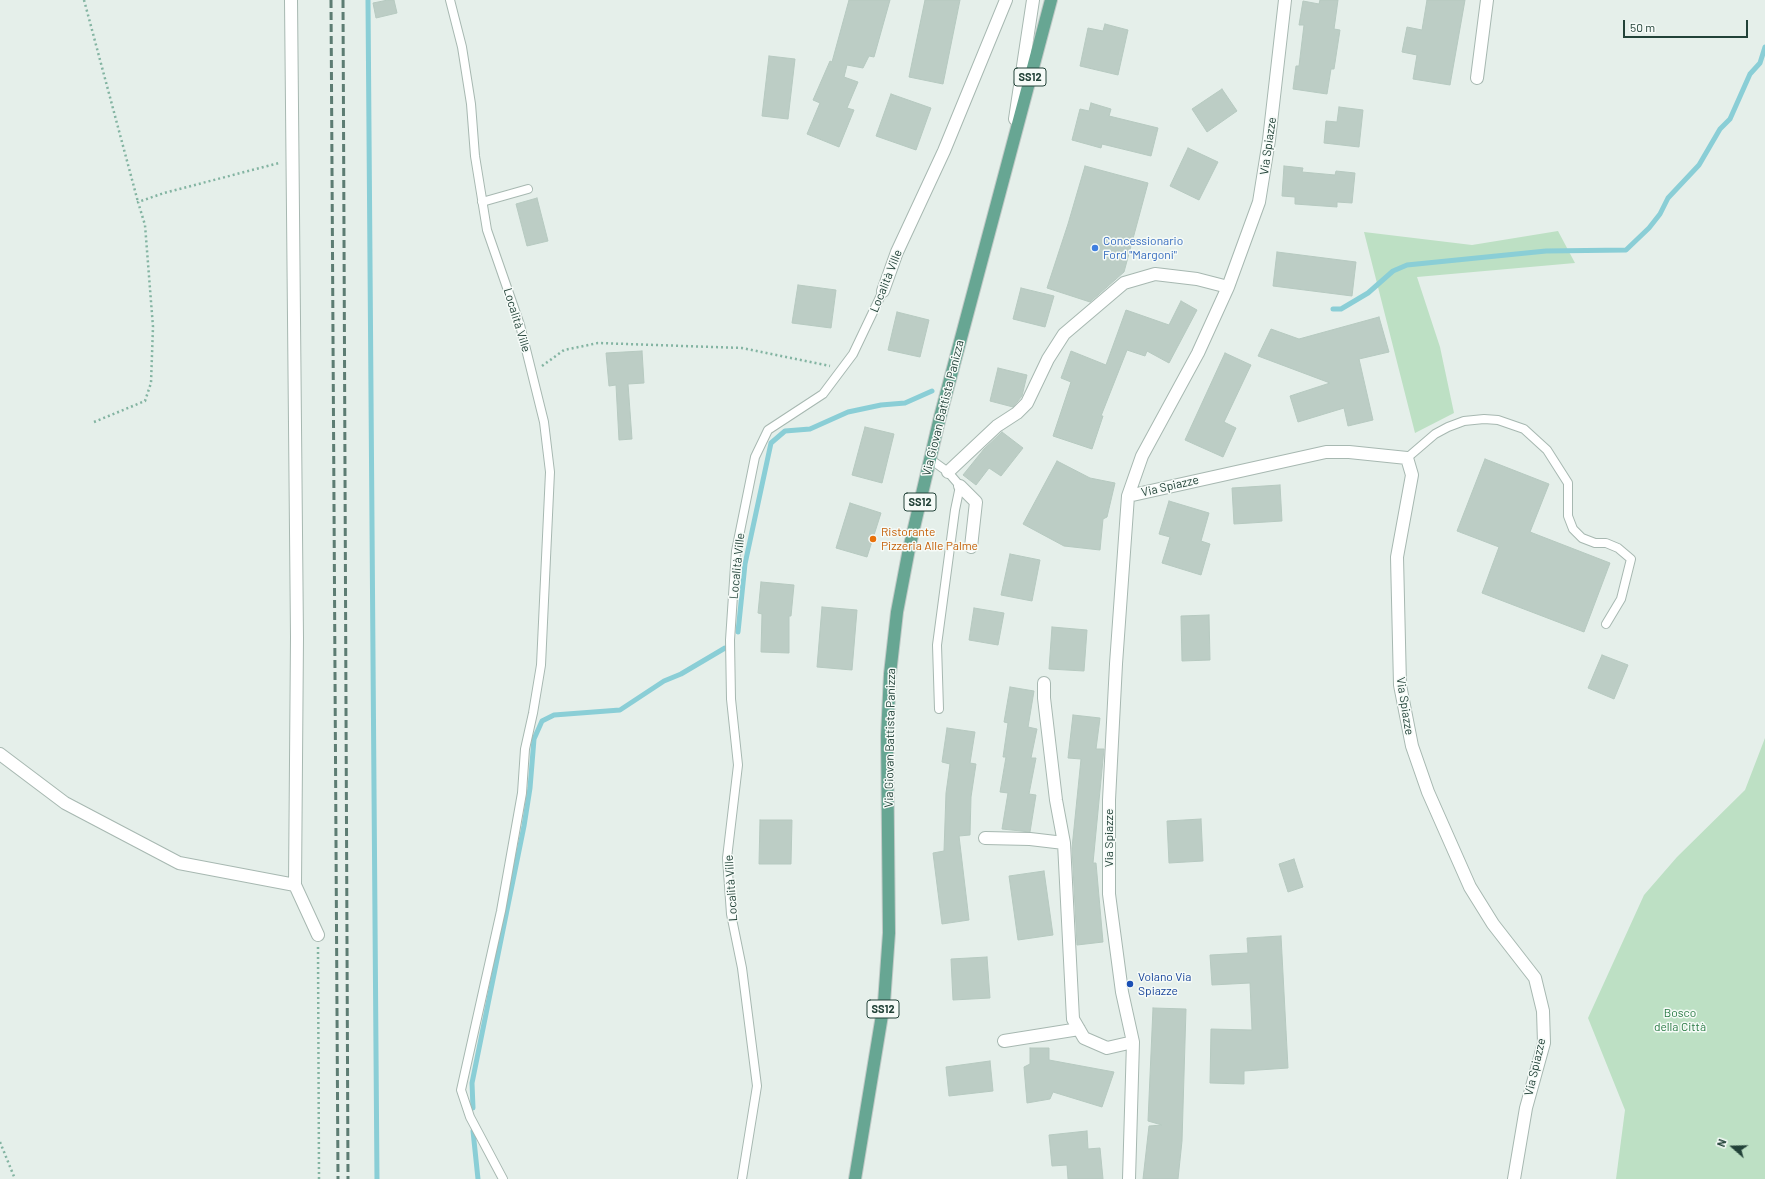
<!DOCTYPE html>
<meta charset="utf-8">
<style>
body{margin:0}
#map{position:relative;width:1765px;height:1179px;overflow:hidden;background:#e5efea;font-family:Barlow,sans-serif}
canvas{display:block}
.north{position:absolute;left:1713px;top:1127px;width:40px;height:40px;-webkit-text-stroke:3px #f6fbf8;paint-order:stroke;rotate:290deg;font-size:11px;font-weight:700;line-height:16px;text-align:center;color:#224238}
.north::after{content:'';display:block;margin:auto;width:14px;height:18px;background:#224238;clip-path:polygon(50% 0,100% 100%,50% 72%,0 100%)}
.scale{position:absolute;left:1623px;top:20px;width:125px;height:18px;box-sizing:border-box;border:2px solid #224238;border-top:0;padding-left:5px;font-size:12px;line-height:14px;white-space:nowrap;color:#224238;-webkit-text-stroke:3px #f6fbf8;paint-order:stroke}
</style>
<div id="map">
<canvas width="1765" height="1179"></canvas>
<div class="north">N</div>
<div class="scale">50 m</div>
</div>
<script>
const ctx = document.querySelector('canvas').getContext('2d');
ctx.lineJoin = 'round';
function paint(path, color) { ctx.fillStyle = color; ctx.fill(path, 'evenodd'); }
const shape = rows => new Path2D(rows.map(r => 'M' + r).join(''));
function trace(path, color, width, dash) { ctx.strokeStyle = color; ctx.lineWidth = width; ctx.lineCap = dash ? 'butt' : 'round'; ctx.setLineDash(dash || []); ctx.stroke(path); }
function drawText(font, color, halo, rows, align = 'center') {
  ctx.font = font + ' Barlow,sans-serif'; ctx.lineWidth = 3; ctx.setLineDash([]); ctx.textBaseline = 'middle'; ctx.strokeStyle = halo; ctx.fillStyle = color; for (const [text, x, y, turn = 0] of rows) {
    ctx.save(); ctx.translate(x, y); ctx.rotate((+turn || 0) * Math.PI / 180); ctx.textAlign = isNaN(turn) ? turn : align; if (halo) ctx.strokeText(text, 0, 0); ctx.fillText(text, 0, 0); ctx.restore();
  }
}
paint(shape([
 [1558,231,1575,263,1417,277,1440,347,1454,413,1415,433,1364,232,1472,245],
 [1765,738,1765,1179,1616,1179,1625,1110,1588,1018,1644,895,1677,857,1745,790]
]), '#bde0c4');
trace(shape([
 [368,0,377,1179],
 [1333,309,1341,309,1368,293,1393,271,1407,265,1546,251,1626,250,1649,228,1660,214,1668,198,1699,165,1720,129,1730,119,1750,74,1760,63,1765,47],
 [738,632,745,564,771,443,785,431,810,429,848,412,881,405,905,403,932,391],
 [473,1108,472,1083,524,826,530,788,534,739,542,721,554,715,620,710,664,681,681,674,725,648],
 [473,1131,478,1179]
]), '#8aced6', 5);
const building = shape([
 [388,0,394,0,397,13,376,18,373,3,388,0],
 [849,0,890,0,874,57,869,56,863,68,847,65,844,77,858,82,847,108,854,110,839,147,807,134,820,103,813,100,830,61,832,62,849,0],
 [925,0,960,0,943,84,909,77,925,0],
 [1320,0,1338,0,1334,29,1340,30,1334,69,1331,69,1327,94,1293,89,1296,66,1299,66,1304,25,1299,25,1303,1,1319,4,1320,0],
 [1427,0,1465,0,1450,85,1413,79,1417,55,1402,52,1407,27,1422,30,1427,0],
 [1105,24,1128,30,1118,75,1080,66,1088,28,1103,31,1105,24],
 [769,56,795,59,788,119,762,116,769,56],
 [1222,89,1237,111,1207,132,1192,109,1222,89],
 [891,94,931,108,916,150,876,136,891,94],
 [1091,103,1111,109,1109,116,1158,128,1151,156,1102,144,1101,148,1072,140,1080,109,1089,111,1091,103],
 [1339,107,1363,110,1359,147,1324,143,1326,121,1337,122,1339,107],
 [1188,148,1218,162,1199,200,1170,186,1188,148],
 [1085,166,1148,183,1124,272,1090,302,1047,288,1068,224,1085,166],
 [1284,166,1303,168,1302,172,1335,175,1336,171,1355,173,1352,203,1337,202,1337,207,1295,204,1295,197,1282,196,1284,166],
 [537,198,548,241,527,246,516,204,537,198],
 [1277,252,1356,262,1352,296,1273,286,1277,252],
 [798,285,836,290,831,328,792,323,798,285],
 [1021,288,1054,296,1045,327,1013,319,1021,288],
 [1181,301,1197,310,1169,363,1147,351,1145,356,1127,350,1101,416,1103,416,1092,449,1053,436,1071,382,1061,378,1071,351,1106,365,1126,310,1169,325,1181,301],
 [897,312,929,320,920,357,888,350,897,312],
 [1379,317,1389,352,1359,359,1373,420,1348,426,1344,408,1298,422,1290,396,1330,383,1258,356,1271,329,1299,339,1379,317],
 [642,351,644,383,628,384,632,439,619,440,616,385,609,386,606,353,642,351],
 [1225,353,1251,365,1224,422,1236,428,1223,457,1185,440,1225,353],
 [998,368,1027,375,1022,396,1013,407,990,401,998,368],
 [865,427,894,434,882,483,852,475,865,427],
 [1002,432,1023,448,1001,476,989,468,976,485,963,475,984,449,1002,432],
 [1485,459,1549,484,1530,532,1610,563,1584,632,1482,593,1499,547,1457,531,1485,459],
 [1057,461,1090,478,1115,483,1107,517,1103,519,1100,550,1064,546,1023,524,1057,461],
 [1280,485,1282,521,1234,524,1232,488,1280,485],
 [1169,501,1209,513,1201,541,1210,544,1201,575,1162,563,1170,537,1159,534,1169,501],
 [850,503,881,513,867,557,836,548,850,503],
 [1010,554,1040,560,1032,601,1001,595,1010,554],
 [761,582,794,585,791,616,789,616,789,653,761,652,762,614,758,613,761,582],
 [822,607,857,610,852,670,817,667,822,607],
 [974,608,1004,613,998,645,969,640,974,608],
 [1209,615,1210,660,1182,661,1181,616,1209,615],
 [1052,627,1087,630,1084,671,1049,669,1052,627],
 [1602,655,1628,665,1614,699,1588,688,1602,655],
 [1010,687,1034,691,1028,727,1037,729,1031,758,1036,758,1029,794,1036,795,1030,832,1002,829,1008,793,1000,792,1006,757,1003,757,1008,723,1004,722,1010,687],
 [1073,715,1100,718,1096,749,1104,749,1093,863,1096,863,1103,942,1077,945,1072,848,1081,759,1068,758,1073,715],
 [947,728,975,732,970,763,976,764,971,797,970,835,959,836,969,920,942,924,933,853,944,851,946,793,950,764,942,762,947,728],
 [1201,819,1203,861,1169,863,1167,821,1201,819],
 [760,820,792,820,791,864,759,864,760,820],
 [1294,859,1303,887,1288,892,1279,864,1294,859],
 [1044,871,1053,935,1018,940,1009,876,1044,871],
 [1281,936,1288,1068,1244,1071,1244,1084,1210,1083,1211,1029,1252,1030,1250,983,1212,985,1210,955,1248,953,1247,938,1281,936],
 [987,957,990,998,953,1000,951,959,987,957],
 [1153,1008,1186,1009,1182,1141,1178,1179,1143,1179,1149,1126,1162,1125,1148,1121,1153,1008],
 [1030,1048,1049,1048,1049,1060,1114,1072,1102,1107,1053,1092,1050,1099,1027,1103,1024,1067,1030,1064,1030,1048],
 [990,1061,993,1091,949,1096,946,1067,990,1061],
 [1087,1131,1088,1149,1100,1148,1103,1179,1068,1179,1067,1165,1052,1166,1049,1135,1087,1131]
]);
paint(building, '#bccdc5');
trace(building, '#b6c9c0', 1);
const service = shape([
 [450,0,462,47,471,104,475,156,487,230,520,325,544,422,550,472,541,665,533,713,525,749,522,793,501,911,461,1090,470,1117,503,1179],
 [482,202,528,189],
 [1407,458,1435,434,1448,427,1464,421,1484,419,1498,420,1524,429,1547,450,1568,483,1568,516,1573,529,1582,538,1595,543,1606,543,1618,548,1631,559,1621,599,1606,624],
 [930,459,948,472,960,486,955,510,937,645,939,709],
 [742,1179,757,1086,742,968,731,914,727,858,738,765,731,699,730,640,736,551,755,457,768,430,823,394,853,354,883,291]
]);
const minor = shape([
 [291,0,297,637,295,885,318,935],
 [1477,78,1487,0],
 [1015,119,1033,0],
 [883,291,897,252,944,151,1006,0],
 [948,472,997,426,1017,413,1027,403,1048,359,1064,334,1124,283,1155,274,1197,279,1228,287],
 [960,486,976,502,971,547],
 [1128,496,1326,452,1349,452,1407,458,1412,475,1397,557,1400,685,1412,746,1428,792,1470,887,1493,924,1535,978,1543,1011,1544,1043,1526,1108,1514,1179],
 [1044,683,1044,698,1056,800,1064,843,1073,1019,1084,1038,1107,1048,1133,1042],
 [0,754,65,803,179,863,295,885],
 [985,838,1030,839,1064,843],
 [1004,1041,1079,1029],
 [1129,1179,1133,1042,1122,992,1109,894,1109,800,1116,664,1128,496,1142,456,1198,353,1228,287,1259,202,1269,140,1285,0]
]);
const primary = shape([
 [855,1179,884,1003,889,933,887,736,890,674,897,612,909,549,940,417,1051,0]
]);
trace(service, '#a7b8b1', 10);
trace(minor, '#a7b8b1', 14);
trace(primary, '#c1cac7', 14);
trace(shape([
 [84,0,138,202],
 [542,366,564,350,598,343,742,348,830,366],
 [94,422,145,401,151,383,153,327,145,225,138,202,164,193,279,163],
 [318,947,319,1179],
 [0,1142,15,1179]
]), '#83b4a2', 2.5, [2, 3]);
trace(service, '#fff', 8);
trace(minor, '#fff', 12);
trace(primary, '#67a693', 12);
trace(shape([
 [331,0,338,1179],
 [343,0,348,1179]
]), '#5d7d73', 3, [8, 4]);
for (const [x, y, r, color] of [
 [1095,248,4,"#3f7fe0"],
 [873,539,4,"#e8710a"],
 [1130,984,4,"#1a4fb4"]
]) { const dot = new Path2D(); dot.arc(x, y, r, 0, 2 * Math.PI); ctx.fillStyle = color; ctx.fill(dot); trace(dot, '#f6fbf8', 1.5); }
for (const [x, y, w] of [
 [1030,77,32],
 [920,502,32],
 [883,1009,32]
]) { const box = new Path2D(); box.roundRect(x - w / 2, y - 9, w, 18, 3); ctx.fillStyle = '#f6fbf8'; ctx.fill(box); trace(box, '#224238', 1); }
drawText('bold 11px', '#224238', null, [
 ["SS12",1030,77],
 ["SS12",920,502],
 ["SS12",883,1009]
]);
drawText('12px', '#224238', '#f6fbf8', [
 ["Via Spiazze",1268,146,-82],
 ["Località Ville",886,281,-68],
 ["Località Ville",517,320,73],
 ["Via Giovan Battista Panizza",943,408,-76],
 ["Via Spiazze",1170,486,-13],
 ["Località Ville",737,566,-84],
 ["Via Spiazze",1405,706,81],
 ["Via Giovan Battista Panizza",890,738,-89],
 ["Via Spiazze",1109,838,-90],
 ["Località Ville",731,888,-94],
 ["Via Spiazze",1535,1067,-77]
]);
drawText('12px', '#366cbe', '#f6fbf8', [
 ["Concessionario",1103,241],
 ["Ford \"Margoni\"",1103,255]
], 'left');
drawText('12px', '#c56008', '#f6fbf8', [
 ["Ristorante",881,532],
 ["Pizzeria Alle Palme",881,546]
], 'left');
drawText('12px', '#164399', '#f6fbf8', [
 ["Volano Via",1138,977],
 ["Spiazze",1138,991]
], 'left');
drawText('12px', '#2a7b45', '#f6fbf8', [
 ["Bosco",1680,1013],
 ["della Città",1680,1027]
]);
</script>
